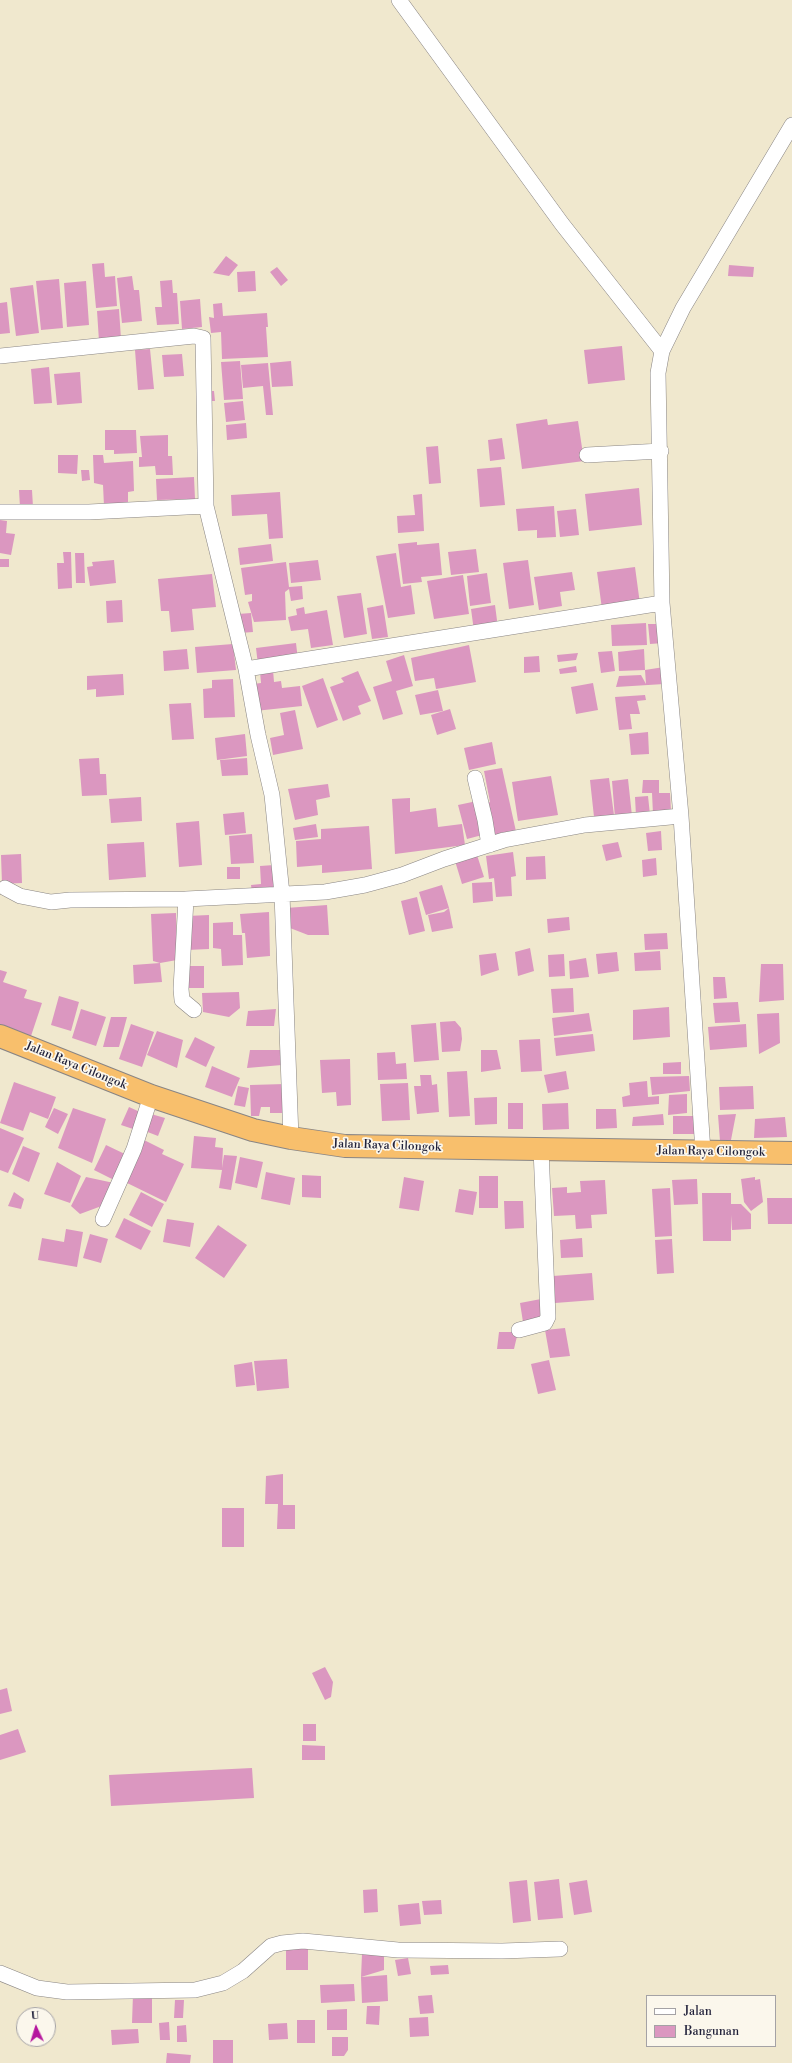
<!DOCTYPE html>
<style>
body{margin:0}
#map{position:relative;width:792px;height:2063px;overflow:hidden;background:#f0e8ce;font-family:"Libre Bodoni",serif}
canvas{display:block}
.legend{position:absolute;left:646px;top:1995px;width:130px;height:52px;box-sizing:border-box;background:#fbf7ec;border:1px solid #a4a2a5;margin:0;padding:5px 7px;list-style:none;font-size:12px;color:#22223b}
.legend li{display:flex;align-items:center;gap:8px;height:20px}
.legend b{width:20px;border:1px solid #a4a2a5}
.north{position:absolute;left:16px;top:2007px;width:40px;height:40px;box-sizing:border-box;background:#fbf7ec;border:1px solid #a4a2a5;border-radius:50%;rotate:356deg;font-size:11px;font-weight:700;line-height:16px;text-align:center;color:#22223b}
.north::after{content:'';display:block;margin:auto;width:14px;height:18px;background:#b5179e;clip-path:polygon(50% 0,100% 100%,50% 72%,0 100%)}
</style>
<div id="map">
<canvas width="792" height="2063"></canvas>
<ul class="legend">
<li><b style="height:5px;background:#fff"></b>Jalan</li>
<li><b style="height:11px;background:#db97c0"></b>Bangunan</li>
</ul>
<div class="north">U</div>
</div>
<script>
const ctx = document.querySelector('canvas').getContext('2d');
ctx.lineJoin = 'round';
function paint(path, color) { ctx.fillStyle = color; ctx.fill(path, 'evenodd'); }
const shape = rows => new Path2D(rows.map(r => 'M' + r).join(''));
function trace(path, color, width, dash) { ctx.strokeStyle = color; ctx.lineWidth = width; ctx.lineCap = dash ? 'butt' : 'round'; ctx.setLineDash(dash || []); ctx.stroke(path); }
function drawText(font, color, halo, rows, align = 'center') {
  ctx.font = font + ' "Libre Bodoni",serif'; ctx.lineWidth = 3.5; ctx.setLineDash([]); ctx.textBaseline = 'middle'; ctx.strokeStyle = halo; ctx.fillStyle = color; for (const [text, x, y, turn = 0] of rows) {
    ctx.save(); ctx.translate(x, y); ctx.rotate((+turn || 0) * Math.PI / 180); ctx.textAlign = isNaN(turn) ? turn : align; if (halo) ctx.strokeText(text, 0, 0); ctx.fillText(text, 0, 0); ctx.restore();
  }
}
paint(shape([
 [226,256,238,265,229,276,213,273],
 [104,263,105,277,115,276,117,306,96,308,92,264],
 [729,265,754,267,753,277,728,276],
 [277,267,288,280,281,286,270,272],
 [255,271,256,291,238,292,237,272],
 [132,276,134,290,139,290,142,321,122,323,117,278],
 [59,279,63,328,41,330,36,281],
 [172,280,173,293,177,293,179,324,157,325,155,307,162,307,160,281],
 [86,281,89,325,67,327,64,283],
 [33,285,39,333,16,336,10,288],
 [200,299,202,327,182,329,180,301],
 [7,302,10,333,0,334,0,303],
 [222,303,223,316,267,313,268,327,266,327,268,357,222,359,221,332,211,333,209,317,214,318,213,304],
 [119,309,121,339,99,341,97,311],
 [622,346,625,380,588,384,584,350],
 [150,349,154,389,138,390,135,350],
 [182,354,184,376,164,377,162,355],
 [240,361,243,399,224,400,221,362],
 [291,361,293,386,272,387,270,363],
 [268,363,273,415,266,415,263,386,243,388,241,365],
 [49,367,52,403,34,404,31,369],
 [80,372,82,403,57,405,54,374],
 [207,391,214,391,215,401,207,401],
 [243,401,245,420,226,422,224,403],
 [547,419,548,425,578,421,584,461,522,469,516,424],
 [246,423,247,438,227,440,226,425],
 [105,430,136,430,137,453,114,454,114,450,105,450],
 [168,435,168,456,172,456,173,475,156,475,155,466,139,467,139,457,142,457,140,436],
 [502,438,505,459,490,461,488,440],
 [438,446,441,483,429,484,426,447],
 [58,455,78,455,77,474,58,473],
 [93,455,103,455,104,463,133,461,134,491,128,492,128,505,104,506,103,485,94,483],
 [501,467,505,505,480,507,477,469],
 [81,470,89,470,90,480,82,481],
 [194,477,195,499,157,500,156,479],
 [639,488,642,525,589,531,585,494],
 [19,490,32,490,33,507,20,507],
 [280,492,283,538,269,539,267,514,232,516,231,495],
 [422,494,424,531,398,533,397,516,415,515,413,495],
 [554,506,556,537,537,538,537,530,518,531,516,509],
 [576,509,579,535,560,537,557,511],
 [0,520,7,521,6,533,15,534,11,555,0,553],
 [417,542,417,545,439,543,442,575,421,577,422,582,403,584,398,544],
 [271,544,273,561,240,565,238,548],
 [476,549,479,572,451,575,448,552],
 [63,552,71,552,72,588,58,589,57,563,64,563],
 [75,553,84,553,85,583,76,583],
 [396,553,401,587,411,585,415,614,388,618,376,556],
 [0,559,9,559,9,567,0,567],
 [114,560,116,583,90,586,87,567,93,566,92,562],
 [318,560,321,580,291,583,289,563],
 [528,560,534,605,509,609,503,563],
 [286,562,289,587,302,586,303,599,291,601,289,589,285,592,286,620,254,622,248,602,252,601,252,594,245,595,241,568],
 [635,567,640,604,602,609,597,572],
 [572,572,575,590,560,592,562,606,539,610,534,577],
 [487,573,491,603,470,606,467,576],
 [212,574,216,607,192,609,194,630,171,632,169,611,161,611,158,579],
 [463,575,469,614,434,619,427,581],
 [361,593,367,634,344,638,337,596],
 [122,600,123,622,107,623,106,601],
 [383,605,388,637,372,639,367,608],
 [495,605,498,628,474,631,471,609],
 [304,607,305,614,327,610,333,645,311,648,308,629,291,631,288,617,297,615,296,609],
 [251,613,253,632,240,633,238,614],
 [646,623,647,645,612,646,611,625],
 [648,624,662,624,663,643,650,644],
 [296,643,298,660,258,665,256,648],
 [233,644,236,670,197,673,195,647],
 [469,645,476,682,436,689,434,678,415,681,411,658],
 [187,649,189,669,164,671,163,651],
 [644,649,645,670,664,667,664,684,616,687,619,676,641,675,646,684,645,670,619,671,618,652],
 [612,651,615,671,601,673,598,652],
 [578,653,576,660,558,662,557,655],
 [404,655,413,686,396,691,403,714,383,720,373,687,392,681,386,661],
 [539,656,540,672,524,673,524,657],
 [576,666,577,672,560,674,559,669],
 [273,670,274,682,281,681,282,688,300,686,302,706,255,711,253,684,261,683,260,672],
 [358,671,371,701,358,706,361,714,343,721,330,687,344,682,341,678],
 [123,674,124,695,96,697,96,689,87,690,87,676],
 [323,678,338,720,317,728,302,686],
 [233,679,235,717,204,718,203,689,212,688,212,680],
 [593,683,598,710,576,714,571,687],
 [438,690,443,711,420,715,415,695],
 [645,695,646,700,637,701,640,714,630,714,632,729,619,730,615,697],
 [191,703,194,739,172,740,169,704],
 [450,709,456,729,437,735,431,715],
 [295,710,303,749,273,755,270,738,284,735,280,713],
 [648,732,649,754,631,755,629,734],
 [245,734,247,756,217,760,215,738],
 [492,742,496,764,469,770,464,748],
 [99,758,100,774,106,774,107,795,82,796,79,759],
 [247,758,248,775,222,776,220,760],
 [502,768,517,836,492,841,485,804,490,802,484,771],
 [551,776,558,815,518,821,512,782],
 [609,778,614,815,594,817,590,780],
 [628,779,632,816,615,818,612,781],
 [643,780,659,780,659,793,670,793,671,812,653,814,652,793,642,793],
 [328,784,330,797,316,800,318,815,295,820,288,789],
 [648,796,650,815,636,816,635,797],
 [141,797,142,821,111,823,109,799],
 [410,798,410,812,436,808,438,827,462,824,465,845,395,854,392,799],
 [477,801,486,834,467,839,458,805],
 [244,812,246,833,225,835,223,814],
 [199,821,202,865,179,867,176,823],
 [316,824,318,837,295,840,293,828],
 [369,826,372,869,322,873,322,865,297,867,296,841,321,839,321,829],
 [661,831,662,850,648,851,646,833],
 [252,834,254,863,231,864,229,836],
 [144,842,146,877,109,880,107,844],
 [618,842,622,857,606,861,602,845],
 [513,852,516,876,511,877,512,896,496,897,494,878,489,879,486,856],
 [21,854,22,883,2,884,1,855],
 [477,855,484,877,462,884,455,861],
 [545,856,546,879,526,880,526,857],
 [656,858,657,875,643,877,642,860],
 [274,865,275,892,252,893,251,885,261,884,260,866],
 [227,867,240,867,240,879,227,879],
 [492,882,493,901,473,903,472,883],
 [442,885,449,908,426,915,419,892],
 [417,897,425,931,409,935,401,901],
 [327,905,329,935,308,935,290,928,286,908],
 [449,908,453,928,432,932,428,915,444,912],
 [269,912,270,956,247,958,245,933,242,933,240,914],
 [176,913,177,960,160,963,162,982,134,984,133,965,160,963,153,961,151,914],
 [209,915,209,949,187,950,187,916],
 [569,917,570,930,548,933,547,919],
 [233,922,233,935,242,935,243,965,222,966,221,949,213,948,213,923],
 [667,933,668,949,645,950,644,934],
 [530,948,534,971,518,976,515,952],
 [660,951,661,970,635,971,634,953],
 [617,952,619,971,598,974,596,954],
 [496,953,499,970,481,976,479,955],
 [564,954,565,976,549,977,548,955],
 [586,958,589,977,570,979,569,961],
 [761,964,783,964,784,1000,759,1002],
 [188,966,204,966,204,988,187,988],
 [0,970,7,972,3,982,27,990,24,998,42,1003,31,1036,0,1026],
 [713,977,725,977,727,998,714,999],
 [573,988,574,1012,553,1013,551,989],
 [239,992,240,1008,229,1017,203,1012,202,993],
 [59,996,79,1002,71,1031,51,1025],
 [738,1002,740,1022,715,1023,713,1003],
 [669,1007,670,1037,633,1040,633,1010],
 [81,1009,106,1017,96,1046,72,1038],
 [276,1009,274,1026,246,1026,248,1011],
 [589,1013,592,1031,554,1036,552,1018],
 [779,1013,780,1043,759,1054,757,1014],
 [111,1017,127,1017,119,1047,103,1047],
 [455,1021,461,1028,462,1039,460,1051,442,1052,440,1022],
 [436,1023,439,1060,414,1062,411,1025],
 [131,1024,154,1032,142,1067,119,1059],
 [746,1024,747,1047,710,1050,708,1027],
 [157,1031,183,1040,177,1068,147,1055],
 [593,1034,595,1051,556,1056,554,1038],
 [195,1037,215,1047,206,1067,185,1057],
 [540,1039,542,1071,521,1072,519,1040],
 [250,1050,282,1050,282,1065,247,1068],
 [481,1050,497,1050,501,1069,481,1072],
 [395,1052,396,1064,406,1063,407,1079,378,1080,377,1053],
 [350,1059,351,1105,337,1106,336,1092,322,1093,320,1060],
 [681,1062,681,1074,663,1074,663,1063],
 [212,1066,240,1078,232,1097,205,1087],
 [467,1071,470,1116,449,1117,447,1072],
 [566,1071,569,1089,548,1093,544,1075],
 [420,1075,431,1075,432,1085,437,1084,439,1112,417,1114,414,1086,421,1086],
 [689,1076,690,1091,652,1095,650,1077],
 [647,1081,648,1097,659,1096,659,1104,623,1107,622,1097,630,1095,629,1083],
 [14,1082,56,1097,48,1119,30,1112,23,1131,0,1123],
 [408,1083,410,1120,382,1121,380,1084],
 [285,1084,286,1113,270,1113,270,1107,261,1107,259,1116,251,1116,250,1085],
 [238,1086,249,1088,245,1107,234,1105],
 [753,1086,754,1109,720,1110,719,1087],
 [687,1094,687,1113,668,1115,669,1095],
 [497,1097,497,1124,475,1125,474,1098],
 [508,1103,523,1103,523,1129,508,1129],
 [568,1103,569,1129,543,1130,542,1104],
 [129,1107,140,1112,133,1129,121,1125],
 [54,1108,68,1114,58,1134,45,1127],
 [73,1108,106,1119,92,1163,58,1148],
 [596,1109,616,1109,617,1128,596,1129],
 [151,1114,165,1118,158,1136,145,1131],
 [663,1114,664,1125,632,1126,633,1117],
 [736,1114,731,1140,720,1141,718,1115],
 [673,1116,696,1116,696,1134,673,1134],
 [785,1117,787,1137,754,1138,755,1119],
 [0,1128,24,1138,8,1173,0,1170],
 [194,1136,216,1138,215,1147,223,1148,222,1168,224,1155,237,1156,231,1190,219,1188,222,1170,191,1168],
 [144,1140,164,1150,162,1154,184,1164,166,1202,123,1181],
 [106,1145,129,1156,116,1181,94,1170],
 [23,1146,40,1153,29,1182,12,1174],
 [240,1157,263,1162,257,1188,235,1183],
 [57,1162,81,1176,70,1203,44,1194],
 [266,1172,295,1178,290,1205,261,1199],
 [302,1175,321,1176,321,1198,302,1197],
 [479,1176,498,1176,498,1208,479,1208],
 [86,1177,114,1183,107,1204,80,1214,71,1206],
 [404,1177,424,1181,419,1211,399,1208],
 [755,1177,755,1180,760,1179,763,1202,751,1211,744,1202,741,1179],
 [697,1179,698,1204,674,1205,672,1180],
 [605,1180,607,1214,591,1215,592,1228,576,1229,575,1215,554,1216,552,1188,567,1187,567,1193,581,1192,580,1181],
 [670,1188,672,1236,655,1237,652,1189],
 [459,1189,477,1192,473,1215,455,1212],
 [14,1192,24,1199,21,1209,8,1206],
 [141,1192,164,1204,152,1227,129,1215],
 [702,1193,731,1193,731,1204,741,1204,751,1214,751,1229,732,1230,731,1215,731,1241,703,1241],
 [767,1198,792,1198,792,1224,768,1224],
 [504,1201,523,1201,524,1228,505,1229],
 [124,1218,151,1231,141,1250,115,1237],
 [167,1219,194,1223,190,1247,163,1242],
 [218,1225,247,1245,224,1278,195,1258],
 [66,1229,83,1232,77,1267,38,1260,42,1238,64,1242],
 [90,1234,108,1239,101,1263,83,1258],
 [582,1238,583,1257,561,1258,560,1240],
 [672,1239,674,1273,657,1274,655,1240],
 [592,1273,594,1300,555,1303,553,1276],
 [541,1299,544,1318,523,1322,520,1303],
 [565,1328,570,1356,550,1358,545,1330],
 [499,1332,518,1332,514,1349,497,1349],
 [287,1359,289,1388,257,1391,254,1361],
 [549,1360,556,1390,538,1394,531,1364],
 [252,1362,255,1385,236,1387,234,1365],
 [283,1474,283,1505,295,1505,295,1529,277,1529,278,1504,265,1504,266,1476],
 [222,1508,244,1508,244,1547,222,1547],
 [325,1667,333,1682,331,1697,325,1700,312,1673],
 [7,1688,12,1711,0,1714,0,1690],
 [303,1724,316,1724,316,1741,303,1741],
 [18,1729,26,1752,0,1760,0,1735],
 [302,1745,325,1746,325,1760,302,1760],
 [252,1768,254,1798,111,1806,109,1775],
 [559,1879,563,1918,538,1920,534,1882],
 [527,1880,531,1921,513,1923,509,1882],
 [587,1880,592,1912,574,1915,569,1883],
 [377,1889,378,1912,364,1913,363,1890],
 [441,1900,442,1914,424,1915,422,1901],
 [419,1903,421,1924,400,1926,398,1905],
 [286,1949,308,1949,308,1970,286,1970],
 [362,1954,384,1955,384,1970,361,1977],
 [408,1958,411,1974,398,1976,395,1960],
 [448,1965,449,1974,431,1975,430,1966],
 [387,1975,388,2001,362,2003,361,1977],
 [354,1984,355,2001,321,2003,320,1985],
 [133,1994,152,1995,152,2023,132,2023],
 [432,1995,434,2013,420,2014,418,1996],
 [175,2000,184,2000,183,2018,174,2018],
 [367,2006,380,2006,379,2025,366,2024],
 [347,2009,347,2030,327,2030,327,2010],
 [428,2017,429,2036,410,2037,409,2018],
 [297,2020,315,2020,315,2043,297,2043],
 [169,2022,170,2040,160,2040,159,2023],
 [287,2023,288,2039,269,2040,268,2024],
 [186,2025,187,2042,177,2042,177,2026],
 [138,2029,139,2043,112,2045,111,2030],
 [332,2037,348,2037,348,2050,344,2056,332,2056],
 [213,2040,233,2040,233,2063,213,2063],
 [167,2053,191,2055,190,2063,166,2063]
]), '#db97c0');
const minor = shape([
 [399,0,562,224,662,351],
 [0,356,194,336,203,338,206,506,246,669,258,735,272,795,282,894,291,1138],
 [587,455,661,451],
 [0,512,89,512,206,506],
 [662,603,658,373,662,351,683,308,792,125],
 [246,669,662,603,681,816,703,1152],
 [475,778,485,820,489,845],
 [5,888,20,896,51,902,70,900,186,899],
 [194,1010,182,1000,181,989,186,899,325,892,365,885,402,875,444,859,504,840,585,825,681,816],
 [103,1219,134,1149,151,1096],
 [519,1330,545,1323,548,1317,541,1149],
 [0,1973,37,1988,67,1992,195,1990,223,1983,243,1971,271,1946,282,1943,303,1941,398,1950,502,1951,560,1949]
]);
const trunk = shape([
 [0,1036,151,1096,253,1130,291,1138,345,1146,792,1153]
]);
trace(minor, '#898584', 16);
trace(trunk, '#898584', 24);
trace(minor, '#fff', 15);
trace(trunk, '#f8bf6c', 22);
drawText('12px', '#22223b', '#fbf7ec', [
 ["Jalan Raya Cilongok",76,1066,22],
 ["Jalan Raya Cilongok",387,1146,2],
 ["Jalan Raya Cilongok",711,1152,1]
]);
</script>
